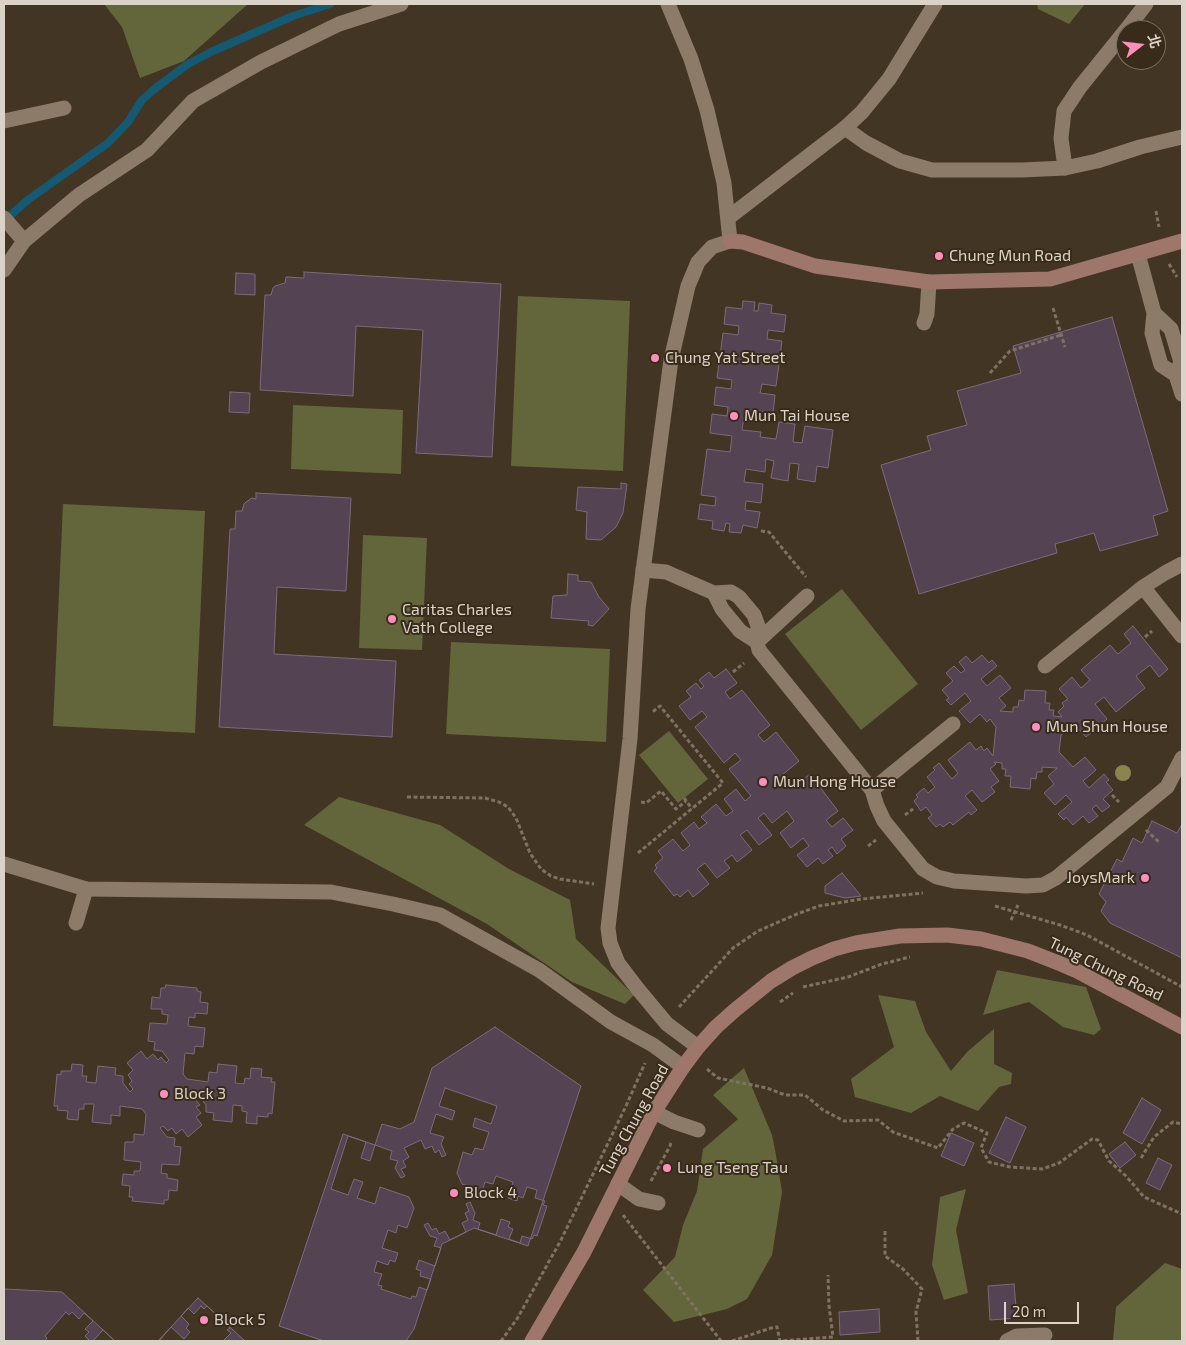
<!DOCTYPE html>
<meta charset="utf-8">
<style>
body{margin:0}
#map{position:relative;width:1186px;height:1345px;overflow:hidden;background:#433524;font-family:"Exo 2","Noto Sans TC",sans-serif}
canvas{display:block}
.frame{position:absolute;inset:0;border:5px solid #dbd2c8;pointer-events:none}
.north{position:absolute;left:1116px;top:20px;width:50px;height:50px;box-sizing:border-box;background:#382b1a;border:1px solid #796e60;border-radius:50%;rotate:74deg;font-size:14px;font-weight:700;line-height:20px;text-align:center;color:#dbd2c8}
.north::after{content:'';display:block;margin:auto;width:18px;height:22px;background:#fd8ebe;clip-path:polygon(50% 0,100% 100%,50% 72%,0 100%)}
.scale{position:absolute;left:1004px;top:1302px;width:75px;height:22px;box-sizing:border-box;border:2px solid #dbd2c8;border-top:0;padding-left:6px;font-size:15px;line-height:18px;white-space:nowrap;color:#dbd2c8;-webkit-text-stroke:4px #382b1a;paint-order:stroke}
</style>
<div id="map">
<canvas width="1186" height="1345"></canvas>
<div class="frame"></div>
<div class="north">北</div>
<div class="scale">20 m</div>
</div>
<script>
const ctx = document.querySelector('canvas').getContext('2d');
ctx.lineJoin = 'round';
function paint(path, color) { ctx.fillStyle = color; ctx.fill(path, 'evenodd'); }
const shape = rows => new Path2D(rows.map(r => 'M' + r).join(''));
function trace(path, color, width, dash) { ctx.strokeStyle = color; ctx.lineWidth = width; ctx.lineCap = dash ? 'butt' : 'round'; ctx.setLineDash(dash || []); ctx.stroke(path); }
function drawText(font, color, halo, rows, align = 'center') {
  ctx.font = font + ' "Exo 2",sans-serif'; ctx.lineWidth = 4; ctx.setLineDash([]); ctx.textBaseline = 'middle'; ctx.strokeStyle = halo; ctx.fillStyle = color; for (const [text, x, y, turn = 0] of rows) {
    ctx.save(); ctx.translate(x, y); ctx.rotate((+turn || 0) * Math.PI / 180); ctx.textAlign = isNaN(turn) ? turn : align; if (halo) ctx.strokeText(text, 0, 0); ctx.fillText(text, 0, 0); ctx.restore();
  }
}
paint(shape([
 [104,4,248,4,184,61,140,78,122,27],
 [1037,4,1085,4,1069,24,1038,9],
 [518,296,630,301,623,471,511,466],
 [293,405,403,410,401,474,291,469],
 [63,504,205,511,195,733,53,726],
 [363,535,427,538,422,650,359,648],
 [842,589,918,684,861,730,785,634],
 [451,642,610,649,606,742,446,734],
 [669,731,708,779,678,803,639,755],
 [339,797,440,825,509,869,570,900,576,939,634,995,625,1004,572,982,487,924,304,825],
 [997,970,1086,987,1101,1029,1094,1035,1063,1027,1029,1002,983,1015],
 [878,995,915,1001,926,1032,951,1071,967,1052,994,1029,994,1064,1012,1073,1011,1084,999,1087,978,1111,940,1096,911,1113,855,1097,851,1079,894,1047],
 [744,1068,772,1135,776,1155,782,1192,772,1255,747,1299,727,1309,674,1322,643,1290,675,1257,683,1225,697,1191,703,1149,738,1119,713,1095],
 [966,1189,956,1230,968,1293,944,1300,932,1265,940,1197],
 [1165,1263,1182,1269,1182,1341,1113,1341,1116,1307]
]), '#63653b');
trace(shape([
 [4,221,29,199,108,143,128,122,142,100,157,87,188,64,213,51,293,16,330,4]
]), '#155973', 8);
const building = shape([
 [304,272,501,284,492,457,416,453,423,330,356,326,353,396,260,390,265,295,271,295,273,288,275,286,285,283,286,277,304,278,304,272],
 [236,273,255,274,255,295,235,294,236,273],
 [743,301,755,302,754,311,758,311,759,303,772,305,771,313,786,315,784,332,768,330,767,339,782,341,776,386,762,384,760,393,775,395,773,413,758,411,757,419,744,417,742,430,761,432,760,437,776,439,779,422,795,424,793,442,802,443,805,426,833,430,828,468,817,466,815,482,797,479,799,464,790,463,788,481,771,478,774,461,766,459,765,472,746,469,744,482,763,484,761,503,746,501,745,510,760,512,757,528,743,525,741,533,729,532,730,524,726,523,724,531,712,529,713,521,698,519,700,504,715,506,716,497,701,495,707,449,730,452,732,436,710,433,712,414,727,416,728,407,714,405,716,387,731,389,732,380,717,378,723,333,738,335,739,326,724,324,726,307,742,309,743,301],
 [1112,317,1168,511,1153,516,1158,535,1100,551,1094,533,1055,544,1057,553,919,594,881,465,931,450,927,436,967,425,957,391,1021,373,1013,346,1112,317],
 [230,392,250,393,249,413,229,412,230,392],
 [621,483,627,484,623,513,616,527,601,540,586,539,587,512,576,510,578,487,621,489,621,483],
 [256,493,351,498,346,591,277,587,274,654,396,661,392,737,219,727,230,529,235,529,236,511,242,511,244,504,246,502,252,498,256,499,256,493],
 [568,574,578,575,578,581,591,582,599,597,609,609,593,626,588,625,589,621,551,618,553,596,567,595,568,574],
 [1133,626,1168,669,1159,677,1150,665,1136,676,1145,688,1116,712,1104,697,1095,704,1107,719,1086,737,1077,727,1073,730,1070,727,1061,735,1059,752,1073,767,1085,757,1096,770,1083,781,1089,788,1104,774,1109,780,1106,782,1113,790,1103,799,1110,806,1102,812,1096,805,1092,809,1098,816,1089,823,1083,816,1073,825,1066,817,1064,820,1058,814,1072,802,1066,795,1055,805,1044,793,1054,784,1048,776,1057,768,1042,767,1042,772,1037,772,1036,779,1031,778,1030,789,1010,787,1011,776,1005,776,1006,769,1002,769,1002,763,994,762,996,764,990,769,999,781,991,787,995,792,982,802,972,790,965,796,977,810,971,815,969,812,953,825,950,822,943,827,940,824,936,827,928,818,932,815,926,807,921,811,914,801,918,797,916,795,924,788,928,793,935,787,927,777,935,770,933,768,939,763,952,779,958,773,948,760,970,742,976,750,981,746,984,751,987,748,993,756,996,727,990,719,987,722,980,714,970,723,959,711,971,701,965,693,951,705,946,700,949,698,942,690,953,681,946,673,954,666,961,673,965,670,959,662,966,656,972,663,982,655,989,663,992,660,997,666,981,679,987,686,1000,675,1011,688,999,698,1006,706,1000,711,1013,712,1013,707,1018,707,1019,700,1024,701,1025,690,1046,691,1045,703,1050,703,1049,710,1054,710,1053,716,1062,717,1058,712,1064,706,1062,703,1068,699,1059,689,1072,677,1081,688,1090,680,1081,670,1110,645,1118,654,1131,643,1124,634,1133,626],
 [726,669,737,683,725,692,730,699,742,690,770,725,758,735,764,742,776,732,799,761,781,776,792,789,810,774,838,811,826,820,832,827,843,818,853,830,841,839,846,846,837,854,832,847,828,850,833,856,823,864,818,858,807,867,797,855,809,846,803,838,791,848,780,833,794,821,787,811,772,823,764,813,758,818,772,835,759,845,747,830,740,835,752,850,737,862,732,855,724,861,730,868,717,878,705,863,697,869,709,884,693,897,688,890,680,897,677,894,674,896,654,871,657,868,655,865,663,858,658,851,673,839,683,851,690,845,681,833,694,822,699,829,707,823,701,817,716,804,726,816,733,811,724,799,736,789,745,801,751,796,729,769,741,760,735,753,724,763,695,727,707,717,702,711,690,720,679,706,691,697,686,691,696,683,701,689,704,686,699,680,709,672,714,678,726,669],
 [1152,821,1177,833,1182,824,1182,958,1110,923,1101,911,1106,902,1099,894,1117,859,1122,862,1133,838,1142,843,1152,821],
 [842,873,861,896,845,898,825,893,825,886,842,873],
 [166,985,197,988,197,991,201,992,200,1002,208,1003,207,1014,195,1013,195,1018,189,1017,188,1026,205,1028,203,1047,195,1046,194,1054,185,1053,183,1074,187,1079,208,1082,209,1072,217,1073,218,1064,237,1066,235,1083,244,1084,245,1078,250,1079,251,1068,262,1069,261,1077,272,1078,271,1082,275,1082,272,1114,268,1113,268,1117,257,1116,257,1124,246,1123,247,1112,242,1111,242,1106,233,1105,232,1122,213,1120,214,1113,206,1112,206,1105,199,1096,195,1099,200,1105,196,1107,201,1113,196,1117,202,1125,188,1137,182,1129,176,1134,172,1128,168,1131,163,1126,160,1128,167,1137,175,1138,174,1146,181,1147,179,1165,162,1164,161,1173,167,1174,167,1178,178,1180,177,1191,169,1190,168,1200,164,1200,164,1204,132,1201,133,1197,129,1197,130,1186,122,1185,123,1174,134,1175,134,1171,140,1171,141,1162,124,1160,125,1142,134,1142,134,1134,144,1135,146,1114,142,1109,120,1106,120,1116,111,1115,111,1124,92,1122,94,1104,84,1104,84,1109,79,1109,78,1120,67,1119,68,1111,57,1110,58,1106,54,1106,57,1074,61,1075,61,1071,71,1071,72,1064,83,1065,82,1076,87,1076,86,1082,96,1083,98,1066,116,1068,115,1075,123,1076,123,1083,130,1092,133,1089,129,1084,132,1081,128,1075,133,1070,127,1063,141,1051,147,1059,153,1054,158,1060,161,1057,166,1063,169,1060,162,1051,154,1050,155,1042,148,1041,150,1023,167,1024,168,1015,162,1014,162,1009,151,1009,152,997,160,998,161,988,165,988,166,985],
 [495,1027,581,1086,528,1246,474,1228,442,1244,414,1329,406,1341,324,1341,279,1326,343,1134,375,1145,382,1124,400,1129,414,1122,432,1068,495,1027],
 [445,1088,497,1106,491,1124,475,1118,473,1127,489,1132,483,1150,475,1148,472,1155,463,1152,457,1173,462,1184,482,1191,485,1182,493,1184,496,1176,513,1182,508,1198,517,1201,518,1196,523,1198,527,1187,537,1190,535,1198,545,1201,543,1205,547,1206,537,1236,534,1235,532,1239,522,1236,520,1243,509,1239,513,1229,508,1227,510,1222,501,1219,496,1235,478,1229,480,1223,473,1220,475,1213,470,1202,466,1204,469,1211,465,1213,468,1220,462,1223,466,1232,450,1240,445,1231,439,1234,436,1228,432,1230,428,1223,424,1225,430,1236,437,1238,434,1246,441,1248,435,1266,419,1260,416,1269,421,1271,420,1276,431,1279,427,1290,419,1287,416,1297,412,1296,411,1299,381,1289,382,1286,378,1285,382,1274,374,1272,377,1261,388,1265,390,1260,395,1262,398,1253,382,1248,388,1230,396,1233,398,1225,407,1228,414,1208,409,1197,380,1187,375,1204,357,1198,363,1182,354,1179,348,1195,331,1189,348,1136,366,1142,361,1158,370,1161,375,1145,392,1151,390,1159,398,1161,395,1168,401,1178,405,1176,401,1169,406,1167,403,1161,409,1157,404,1148,421,1140,425,1149,432,1146,435,1153,439,1150,442,1157,446,1155,441,1144,444,1137,430,1133,436,1114,452,1120,455,1111,439,1106,445,1088],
 [1142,1098,1161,1110,1142,1144,1123,1133,1142,1098],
 [1006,1117,1026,1127,1010,1163,989,1153,1006,1117],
 [951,1133,974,1143,964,1166,941,1156,951,1133],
 [1125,1142,1136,1155,1120,1168,1109,1154,1125,1142],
 [1158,1158,1172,1165,1160,1190,1146,1183,1158,1158],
 [1014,1284,1017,1318,990,1320,988,1286,1014,1284],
 [4,1289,62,1292,115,1341,4,1341,4,1289],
 [198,1298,207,1306,245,1341,158,1341,198,1298],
 [201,1306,204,1309,207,1306,230,1328,227,1330,231,1333,223,1341,224,1341,159,1341,171,1327,184,1339,190,1332,186,1328,189,1324,181,1316,188,1308,194,1314,201,1306],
 [879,1309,880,1332,840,1335,839,1312,879,1309],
 [66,1312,69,1315,72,1312,79,1319,84,1313,93,1321,85,1329,89,1332,85,1336,90,1341,45,1341,47,1338,45,1336,66,1312],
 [103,1330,115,1341,93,1341,103,1330]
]);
paint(building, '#544353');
trace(building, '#7c6a7a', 1);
trace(shape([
 [1156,211,1159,227],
 [1169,264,1177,277],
 [1053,308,1065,347],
 [990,373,1010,351,1061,335],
 [761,531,769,532,806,577],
 [1145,637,1152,631],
 [733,672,744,663],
 [1112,795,1119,802],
 [407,797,485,798,499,802,508,807,516,818,530,853,541,869,551,876,560,879,594,884],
 [684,798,692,809],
 [641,802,646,803,661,791,676,809,686,801],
 [905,815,913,809],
 [1146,830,1160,843],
 [868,846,876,840],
 [638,853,723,783,660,706,651,713],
 [995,906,1060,925,1087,935,1182,987],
 [1011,920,1018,905],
 [803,987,848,977,882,964,910,957],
 [780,1002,793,993],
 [679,1007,733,948,758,931,797,914,819,906,862,899,923,893],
 [707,1069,718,1078,767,1088,785,1095,805,1095,823,1110,844,1121,878,1120,893,1132,938,1148,953,1129,964,1123,987,1133,981,1148,989,1162,1010,1167,1042,1169,1059,1163,1092,1139,1098,1140,1109,1161,1126,1176,1144,1197,1182,1214],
 [1141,1158,1154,1137,1173,1122,1182,1124],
 [651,1181,670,1146,671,1142],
 [623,1215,721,1341],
 [885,1231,885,1256,903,1269,922,1289,916,1312,918,1341],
 [501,1341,517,1319,561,1240,626,1106,645,1063],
 [732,1341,771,1328,777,1327,780,1341,833,1337,829,1306,828,1275]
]), '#7e7263', 3, [4, 2.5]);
trace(shape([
 [668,4,691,59,707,110,724,183,730,241],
 [1126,30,1146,4],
 [4,121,64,108],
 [1065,168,1061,138,1064,111,1080,87,1126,30],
 [4,218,24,241],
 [728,218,845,128],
 [1138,254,1154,313,1152,333,1161,365,1176,375],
 [4,270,24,241,79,195,147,150,193,101,261,62,339,24,401,4],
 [1154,313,1171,329,1181,362,1176,375,1182,394],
 [643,570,666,572,714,593,731,592,739,597,754,615,758,626,757,642,759,650,872,790,877,806,884,821,923,869,937,877,954,881,1026,886,1043,885,1056,878,1167,787,1182,758],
 [1143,587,1182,636],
 [714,593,722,609,740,631,757,642],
 [757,642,807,596],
 [1045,666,1143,587,1165,573,1182,564],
 [872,790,953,724],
 [76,923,86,889],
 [654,1112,674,1122,698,1130],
 [618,1184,639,1199,658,1203]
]), '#8b7b68', 15);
trace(shape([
 [935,4,889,79,862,112,845,128,866,143,900,161,932,170,1022,170,1065,168,1097,161,1140,147,1182,137],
 [924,323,927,314,929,282],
 [4,864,86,889,331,892,393,904,440,915,539,970,611,1022,653,1045,683,1067],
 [698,1047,667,1024,637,988,618,963,610,943,608,928,630,739,638,609,671,360,688,286,698,262,712,247,730,241],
 [1007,1341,1017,1336,1045,1335]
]), '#8b7b68', 15);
trace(shape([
 [730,241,743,242,815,266,929,282,1050,279,1182,241],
 [532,1341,584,1252,654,1112,683,1067,698,1047,716,1027,735,1010,771,981,792,968,812,958,834,949,856,943,900,936,947,935,981,939,1028,951,1061,964,1075,970,1182,1027]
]), '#9e766a', 15);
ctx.fillStyle = '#8a854f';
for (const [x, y] of [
 [1123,773]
]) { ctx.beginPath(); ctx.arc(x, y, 8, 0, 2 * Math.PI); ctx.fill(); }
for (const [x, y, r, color] of [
 [939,256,5,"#fd8ebe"],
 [655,358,5,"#fd8ebe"],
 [734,416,5,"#fd8ebe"],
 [392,619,5,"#fd8ebe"],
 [1036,727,5,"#fd8ebe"],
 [763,782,5,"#fd8ebe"],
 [1145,878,5,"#fd8ebe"],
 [164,1094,5,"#fd8ebe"],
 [667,1168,5,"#fd8ebe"],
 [454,1193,5,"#fd8ebe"],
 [204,1320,5,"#fd8ebe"]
]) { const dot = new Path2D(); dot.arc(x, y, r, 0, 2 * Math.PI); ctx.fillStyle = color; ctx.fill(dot); trace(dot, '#382b1a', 2); }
drawText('16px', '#dbd2c8', '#382b1a', [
 ["Chung Mun Road",949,256],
 ["Chung Yat Street",665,358],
 ["Mun Tai House",744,416],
 ["Caritas Charles",402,610],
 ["Vath College",402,628],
 ["Mun Shun House",1046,727],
 ["Mun Hong House",773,782],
 ["JoysMark",1135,878,"right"],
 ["Block 3",174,1094],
 ["Lung Tseng Tau",677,1168],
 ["Block 4",464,1193],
 ["Block 5",214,1320]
], 'left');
drawText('16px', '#dbd2c8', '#382b1a', [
 ["Tung Chung Road",1106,969,26],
 ["Tung Chung Road",634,1120,-61]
]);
</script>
